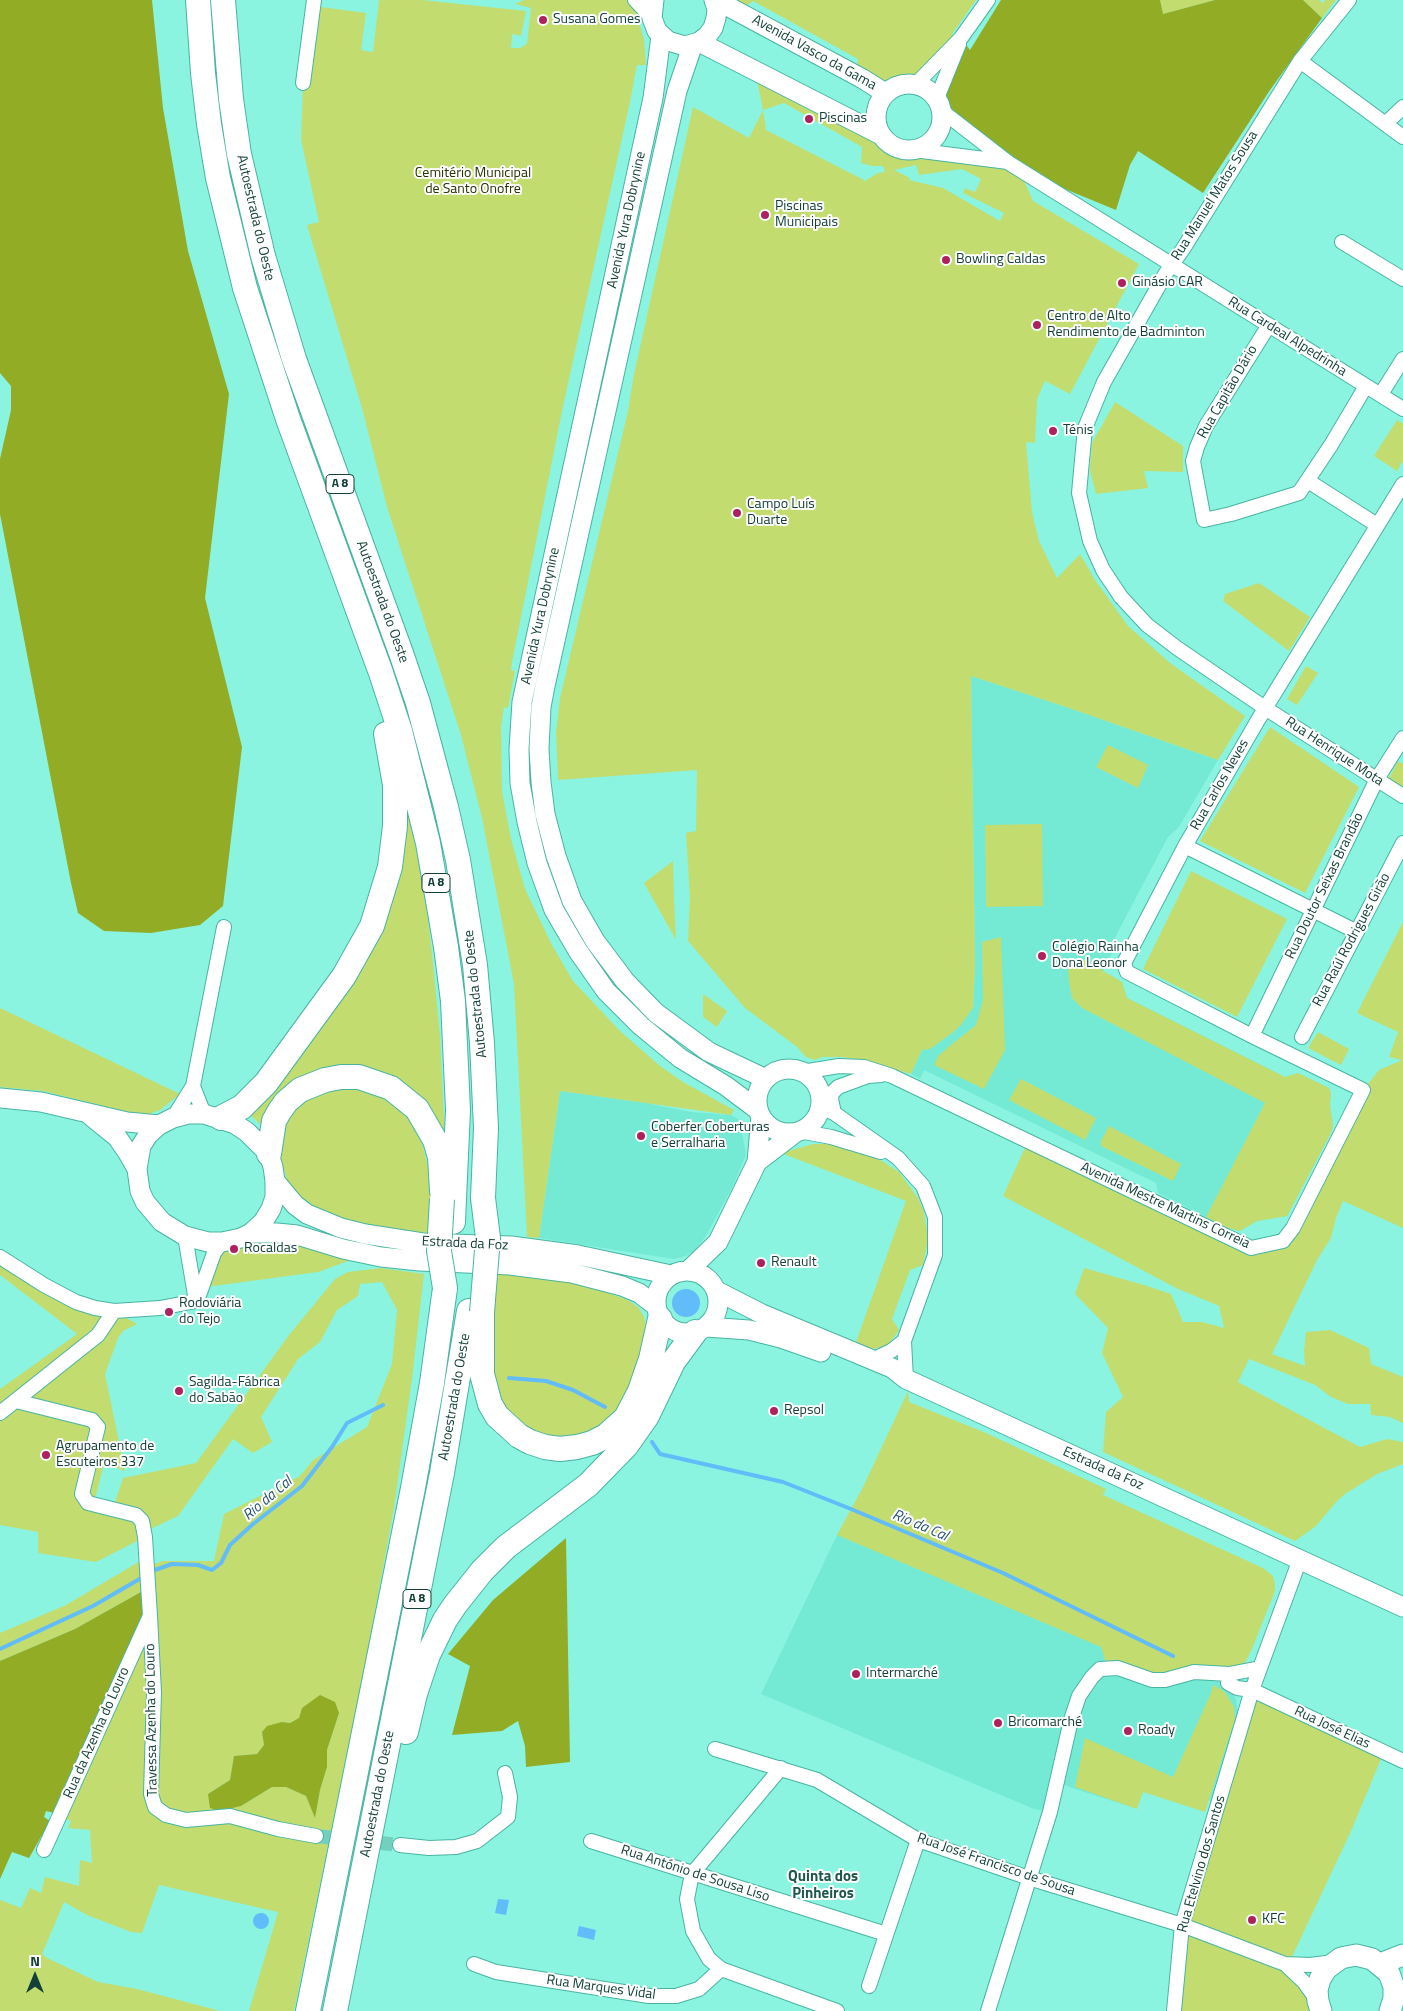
<!DOCTYPE html>
<meta charset="utf-8">
<style>
body{margin:0}
#map{position:relative;width:1403px;height:2011px;overflow:hidden;background:#8bf4e0;font-family:"Titillium Web",sans-serif}
canvas{display:block}
.north{position:absolute;left:10px;top:1951px;width:50px;height:50px;-webkit-text-stroke:4px #fefefe;paint-order:stroke;rotate:0deg;font-size:14px;font-weight:700;line-height:20px;text-align:center;color:#134039}
.north::after{content:'';display:block;margin:auto;width:18px;height:22px;background:#134039;clip-path:polygon(50% 0,100% 100%,50% 72%,0 100%)}
</style>
<div id="map">
<canvas width="1403" height="2011"></canvas>
<div class="north">N</div>
</div>
<script>
const ctx = document.querySelector('canvas').getContext('2d');
ctx.lineJoin = 'round';
function paint(path, color) { ctx.fillStyle = color; ctx.fill(path, 'evenodd'); }
const shape = rows => new Path2D(rows.map(r => 'M' + r).join(''));
function trace(path, color, width, dash) { ctx.strokeStyle = color; ctx.lineWidth = width; ctx.lineCap = dash ? 'butt' : 'round'; ctx.setLineDash(dash || []); ctx.stroke(path); }
function drawText(font, color, halo, rows, align = 'center') {
  ctx.font = font + ' "Titillium Web",sans-serif'; ctx.lineWidth = 4; ctx.setLineDash([]); ctx.textBaseline = 'middle'; ctx.strokeStyle = halo; ctx.fillStyle = color; for (const [text, x, y, turn = 0] of rows) {
    ctx.save(); ctx.translate(x, y); ctx.rotate((+turn || 0) * Math.PI / 180); ctx.textAlign = isNaN(turn) ? turn : align; if (halo) ctx.strokeText(text, 0, 0); ctx.fillText(text, 0, 0); ctx.restore();
  }
}
paint(shape([
 [971,676,1069,708,1218,760,1179,827,1168,837,1110,947,1114,949,1103,971,1122,982,1127,998,1285,1077,1298,1073,1329,1088,1331,1093,1330,1104,1333,1126,1331,1133,1287,1216,1257,1221,1240,1231,1228,1228,1158,1193,1156,1183,924,1070,920,1079,911,1074,922,1050,973,1008,975,962],
 [560,1091,646,1103,691,1112,731,1115,740,1120,746,1155,734,1184,707,1234,696,1250,686,1256,674,1259,539,1238],
 [839,1531,1215,1670,1229,1687,1236,1699,1239,1718,1213,1801,1148,1784,1134,1808,1057,1783,1050,1812,1034,1809,761,1694]
]), '#74ead5');
paint(shape([
 [379,0,422,0,526,11,521,36,512,34,511,48,520,48,527,44,531,8,515,4,524,0,635,0,647,13,636,13,644,39,646,65,637,65,630,102,562,411,512,662,511,670,515,671,508,708,504,707,501,727,502,791,511,839,525,889,552,945,573,981,620,1031,660,1066,683,1082,734,1110,731,1115,560,1091,539,1238,527,1237,514,984,482,818,461,735,387,507,362,408,307,225,319,222,301,140,303,83,313,6,366,13,361,50,373,52],
 [716,0,976,0,952,34,961,38,910,83,894,87,885,93,855,75,858,59,753,1,739,12],
 [1160,0,1215,0,1163,14],
 [1303,0,1319,0,1323,3,1325,0,1336,0,1322,18],
 [755,71,881,135,895,147,1009,163,1023,178,1033,201,1139,264,1070,394,1045,381,1037,399,1035,443,1026,442,1032,512,1039,541,1057,578,1080,554,1095,580,1128,626,1170,663,1245,716,1218,760,1069,708,971,676,975,962,973,1008,961,1025,952,1033,930,1049,922,1050,911,1074,862,1060,841,1057,822,1057,815,1060,806,1057,797,1047,745,1008,688,941,690,898,686,833,696,831,697,770,558,780,556,733,560,698,628,411,633,379,693,107,749,138,763,110],
 [784,103,862,147,861,163,872,166,883,166,885,172,878,173,863,182,864,180,766,130,763,110],
 [916,165,919,175,962,169,981,179,975,192,965,188,963,193,1004,213,1000,221,943,188,909,180,910,178,894,170],
 [1115,402,1183,446,1183,472,1144,471,1148,488,1096,494,1090,471,1092,443],
 [1397,420,1403,424,1403,461,1397,471,1374,456],
 [1259,583,1310,617,1289,651,1223,601,1225,594],
 [1306,666,1318,673,1297,705,1287,699],
 [1270,727,1359,787,1305,893,1200,841],
 [1108,745,1148,765,1138,788,1096,767],
 [1398,761,1403,764,1403,787,1389,778],
 [405,795,425,894,433,963,440,1036,445,1141,423,1102,410,1087,394,1078,361,1066,272,1105,261,1125,249,1114,360,965],
 [1042,824,1043,906,986,907,985,825],
 [673,861,674,899,676,940,644,883],
 [1191,871,1287,919,1237,1017,1143,969],
 [1403,922,1403,1228,1343,1201,1336,1218,1331,1238,1317,1260,1272,1354,1305,1366,1304,1351,1306,1332,1330,1330,1369,1348,1371,1364,1403,1377,1403,1423,1390,1417,1371,1415,1370,1404,1348,1404,1331,1397,1315,1385,1249,1359,1238,1382,1360,1447,1387,1439,1403,1442,1403,1464,1377,1474,1345,1494,1337,1501,1316,1526,1295,1541,1103,1452,1106,1412,1123,1397,1102,1353,1108,1328,1075,1294,1084,1268,1144,1285,1171,1294,1183,1322,1202,1322,1224,1328,1219,1306,1176,1288,1003,1196,1028,1141,1251,1248,1283,1241,1363,1090,1379,1070,1402,1060,1389,1057,1398,1032,1357,1013],
 [1001,937,1005,1050,984,1089,934,1065,938,1056,952,1044,976,1025,983,1000,982,942],
 [1077,959,1085,960,1122,982,1127,998,1285,1077,1298,1073,1329,1088,1331,1093,1330,1104,1333,1126,1331,1133,1287,1216,1257,1221,1240,1231,1228,1228,1206,1217,1265,1103,1082,1008,1072,998,1069,982,1068,967],
 [703,994,727,1011,717,1027,703,1017],
 [0,1008,180,1094,160,1110,149,1114,136,1114,43,1091,0,1087],
 [1318,1032,1349,1049,1341,1065,1308,1048],
 [1021,1079,1096,1118,1085,1140,1009,1100],
 [349,1087,361,1089,387,1099,406,1113,420,1135,430,1174,433,1204,430,1234,385,1231,351,1223,317,1211,294,1192,287,1180,279,1154,285,1117,307,1099,320,1093],
 [1109,1126,1181,1164,1173,1181,1101,1146,1101,1141],
 [813,1144,828,1144,846,1147,865,1153,882,1161,899,1172,918,1198,924,1212,928,1239,923,1265,910,1270,892,1319,899,1330,888,1345,881,1348,869,1349,855,1345,906,1201,781,1153],
 [283,1241,351,1260,318,1272,206,1287,216,1260,223,1252,257,1242],
 [0,1257,44,1285,114,1311,137,1324,123,1331,118,1338,105,1374,125,1471,104,1464,95,1499,114,1505,123,1478,196,1463,289,1335,335,1279,348,1272,381,1268,424,1274,412,1379,394,1508,364,1671,294,2011,249,2011,278,1912,159,1885,142,1933,131,1932,87,1915,64,1902,42,1954,47,1958,98,1982,137,1989,220,2011,0,2011,0,1900,21,1908,30,1888,41,1893,45,1877,79,1886,80,1860,92,1863,90,1830,68,1828,71,1821,60,1816,148,1588,75,1629,0,1661,0,1633,66,1605,147,1557,148,1566,163,1561,214,1561,224,1514,300,1476,313,1460,367,1427,392,1364,397,1310,382,1282,360,1284,358,1296,337,1310,320,1342,298,1359,261,1417,272,1442,253,1453,233,1439,178,1516,144,1532,143,1538,96,1562,38,1553,38,1532,0,1525,0,1389,77,1334,0,1275],
 [317,1699,339,1713,327,1750,327,1767,320,1790,315,1817,306,1796,286,1787,272,1787,241,1806,208,1794,230,1780,234,1756,257,1754,264,1745,262,1732,282,1722,290,1723,299,1718,302,1708],
 [496,1270,569,1282,598,1289,628,1300,639,1308,644,1317,647,1329,647,1344,623,1407,603,1427,571,1440,539,1437,509,1419,491,1378],
 [908,1391,909,1402,986,1433,1106,1489,1103,1495,1263,1568,1273,1576,1275,1583,1275,1591,1252,1649,1246,1661,1240,1669,1153,1674,1106,1663,1101,1647,837,1535,863,1487],
 [1213,1685,1225,1692,1234,1707,1235,1719,1205,1812,1143,1792,1137,1809,1075,1787,1085,1738,1173,1777,1211,1693],
 [1262,1695,1384,1752,1351,1831,1291,1959,1321,2011,1174,2011,1182,1925,1254,1703]
]), '#c2dc70');
paint(shape([
 [0,0,152,0,163,108,188,251,229,394,205,598,242,747,223,906,200,925,151,933,104,931,78,913,71,883,0,514,0,459,11,410,11,386,0,373],
 [1001,0,1160,0,1163,14,1215,0,1303,0,1322,18,1270,90,1203,193,1138,151,1130,165,1116,210,1026,173,942,111,937,98,961,38,970,50],
 [566,1538,570,1762,526,1767,525,1746,518,1721,502,1731,452,1735,470,1666,448,1654,493,1600],
 [148,1588,150,1616,54,1813,46,1811,44,1817,50,1821,29,1858,12,1852,0,1879,0,1661,75,1629],
 [320,1695,335,1702,339,1713,327,1750,327,1767,320,1790,315,1818,306,1796,286,1787,272,1787,241,1806,219,1811,210,1808,208,1794,230,1780,234,1756,257,1754,264,1745,262,1732,267,1726,282,1722,290,1723,299,1718,302,1708]
]), '#92ac25');
paint(shape([
 '672 1303a14 14 0 1 1 28 0a14 14 0 1 1-28 0Z',
 [498,1899,509,1900,506,1915,495,1913],
 '253 1921a8 8 0 1 1 16 0a8 8 0 1 1-16 0Z',
 [579,1926,596,1930,594,1940,577,1936]
]), '#61bcf9');
trace(shape([
 [509,1378,546,1381,573,1390,605,1407],
 [652,1442,660,1454,783,1482,851,1509,1003,1573,1173,1656],
 [152,1571,172,1564,198,1565,212,1570,221,1563,230,1545,253,1524,302,1486,332,1447,347,1423,383,1405],
 [0,1649,93,1606,143,1577]
]), '#61bcf9', 4);
trace(shape([
 [316,1836,400,1845]
]), '#73d0bf', 14, [14, 7]);
const minor = shape([
 [635,0,652,18],
 [1349,0,1300,61,1183,249,1166,273,1104,382,1085,428,1079,493,1090,541,1103,570,1121,597,1147,625,1177,648,1265,708,1403,796],
 [1300,61,1403,137],
 [303,83,314,0],
 [916,84,961,38,988,0],
 [937,98,959,44],
 [942,111,1009,163,1403,409],
 [1385,124,1403,107],
 [914,150,1008,162],
 [1342,242,1403,279],
 [1269,325,1206,426,1197,447,1193,461,1204,520,1231,514,1299,493,1331,445,1366,386],
 [1381,394,1403,359],
 [1308,481,1377,525],
 [1185,846,1357,932],
 [1252,1036,1377,779,1403,738],
 [1302,1037,1403,843],
 [802,1072,839,1066,864,1067,892,1076,1251,1248,1283,1241,1293,1228,1363,1090,1252,1036,1127,972,1124,963,1185,846,1258,720,1403,484],
 [193,1086,204,1114],
 [821,1108,834,1113,898,1158,923,1186,935,1217,935,1255,904,1341,906,1379],
 [834,1113,831,1099,832,1093,838,1087,868,1076,881,1075],
 [173,1118,193,1086,224,927],
 [799,1131,831,1137,881,1152],
 [185,1236,196,1301],
 [0,1257,44,1285,76,1302,95,1308,114,1311],
 [197,1301,214,1253,222,1242],
 [872,1360,891,1351,904,1341],
 [16,1401,92,1420,98,1427,82,1494,88,1503,136,1515,142,1521,145,1537,150,1616,154,1692,151,1794,155,1807,166,1815,186,1820,230,1816,278,1829,316,1836],
 [0,1413,98,1335,114,1311,160,1308,196,1301],
 [1228,1683,1237,1688,1252,1690,1403,1761],
 [715,1749,817,1780,918,1840,1029,1878,1182,1925,1285,1964,1310,1965,1334,1962],
 [781,1768,692,1874,687,1899,693,1931,709,1959,721,1969,837,2011],
 [591,1841,886,1934],
 [400,1845,429,1848,456,1847,477,1841,508,1817,510,1797,505,1773],
 [44,1850,149,1618],
 [474,1964,496,1972,649,1996,676,1996,699,1989,721,1969],
 [1285,1964,1304,1982,1317,2000],
 [869,1986,918,1840],
 [988,2011,1050,1812,1071,1720,1079,1696,1092,1677,1100,1669,1118,1668,1152,1680,1165,1680,1194,1672,1229,1674,1260,1668],
 [1174,2011,1182,1925,1252,1690,1300,1559]
]);
const secondary = shape([
 [654,0,652,18,657,31,668,41,685,46,699,42,707,36,713,28,716,18,717,9,714,0],
 [716,0,863,79,885,93],
 [661,36,653,98,522,702,519,749,520,783,527,822,537,863,554,910,578,951,606,991,641,1026,680,1058,726,1086,758,1110],
 [699,42,881,135],
 [693,44,677,91,545,686,541,707,539,749,541,782,545,814,556,856,572,901,595,941,625,981,656,1013,709,1052,766,1079],
 '876 117a33 33 0 1 1 66 0a33 33 0 1 1-66 0Z',
 '757 1101a32 32 0 1 1 64 0a32 32 0 1 1-64 0Z',
 [0,1098,41,1102,127,1122,159,1125],
 [188,1114,204,1114,235,1124,247,1132,269,1154,273,1167,275,1181,275,1197,271,1209,263,1222,251,1233,241,1238,222,1242,208,1242,185,1236,162,1222,145,1202,140,1191,137,1169,141,1146,148,1135,159,1125,173,1118,188,1114],
 [91,1116,117,1137,128,1153,137,1169],
 [757,1162,795,1133],
 [275,1181,295,1205,307,1214,341,1228,365,1234,423,1243,511,1246,578,1255,671,1275],
 [251,1233,277,1233,297,1235,343,1249,381,1257,420,1261,510,1265,572,1273,622,1286,639,1293,656,1306],
 [689,1270,718,1242,757,1162,761,1116],
 '656 1302a31 31 0 1 1 62 0a31 31 0 1 1-62 0Z',
 [717,1291,762,1314,892,1368,906,1379,1403,1607],
 [706,1327,749,1330,781,1338,821,1352]
]);
const primary = shape([
 [1380,1964,1403,1955],
 [1321,2011,1318,2001,1317,1990,1320,1979,1326,1969,1341,1958,1356,1955,1372,1959,1389,1973,1394,1987,1394,1998,1390,2011]
]);
const motorway = shape([
 [198,0,203,73,209,124,218,178,245,288,288,419,381,673,400,731,428,843,446,947,453,1001,458,1110,453,1222],
 [223,0,231,99,239,154,263,256,294,359,401,653,418,703,446,807,458,860,475,965,482,1043,486,1128,483,1198],
 [221,1118,242,1107,266,1083,344,976,372,926,390,867,395,826,395,785,386,734],
 [269,1154,274,1121,279,1112,286,1102,300,1090,325,1080,341,1077,359,1077,391,1088,417,1109,435,1140,440,1157,442,1191],
 [482,1312,482,1374,490,1404,497,1416,519,1436,530,1442,545,1447,560,1449,577,1447,592,1443,606,1436,626,1418,640,1391,651,1359,660,1319],
 [406,1732,415,1694,428,1655,445,1620,455,1605,482,1571,506,1547,588,1485,626,1446,647,1416,673,1362,695,1332],
 [308,2011,413,1488,432,1383,445,1288],
 [335,2011,442,1473,469,1311]
]);
trace(minor, '#48b4a2', 16);
trace(secondary, '#48b4a2', 21);
trace(primary, '#48b4a2', 23);
trace(motorway, '#48b4a2', 26);
trace(minor, '#fff', 14);
trace(secondary, '#fff', 19);
trace(primary, '#fff', 21);
trace(motorway, '#fff', 24);
const motorwayBridge = shape([
 [442,1199,439,1251,445,1288],
 [482,1312,488,1238,483,1198]
]);
trace(motorwayBridge, '#48b4a2', 26, []);
trace(motorwayBridge, '#fff', 24);
for (const [x, y, r, color] of [
 [543,20,5,"#ae215f"],
 [809,119,5,"#ae215f"],
 [765,215,5,"#ae215f"],
 [946,260,5,"#ae215f"],
 [1122,283,5,"#ae215f"],
 [1037,325,5,"#ae215f"],
 [1053,431,5,"#ae215f"],
 [737,513,5,"#ae215f"],
 [1042,956,5,"#ae215f"],
 [641,1136,5,"#ae215f"],
 [234,1249,5,"#ae215f"],
 [761,1263,5,"#ae215f"],
 [169,1312,5,"#ae215f"],
 [179,1391,5,"#ae215f"],
 [774,1411,5,"#ae215f"],
 [46,1455,5,"#ae215f"],
 [856,1674,5,"#ae215f"],
 [998,1723,5,"#ae215f"],
 [1128,1731,5,"#ae215f"],
 [1252,1920,5,"#ae215f"]
]) { const dot = new Path2D(); dot.arc(x, y, r, 0, 2 * Math.PI); ctx.fillStyle = color; ctx.fill(dot); trace(dot, '#fefefe', 2); }
for (const [x, y, w] of [
 [340,484,28],
 [436,883,28],
 [417,1599,28]
]) { const box = new Path2D(); box.roundRect(x - w / 2, y - 9.5, w, 19, 4); ctx.fillStyle = '#fefefe'; ctx.fill(box); trace(box, '#134039', 1); }
drawText('bold 12px', '#134039', null, [
 ["A 8",340,484],
 ["A 8",436,883],
 ["A 8",417,1599]
]);
drawText('14px', '#134039', '#fefefe', [
 ["Susana Gomes",553,20],
 ["Piscinas",819,119],
 ["Piscinas",775,207],
 ["Municipais",775,223],
 ["Bowling Caldas",956,260],
 ["Ginásio CAR",1132,283],
 ["Centro de Alto",1047,317],
 ["Rendimento de Badminton",1047,333],
 ["Ténis",1063,431],
 ["Campo Luís",747,505],
 ["Duarte",747,521],
 ["Colégio Rainha",1052,948],
 ["Dona Leonor",1052,964],
 ["Coberfer Coberturas",651,1128],
 ["e Serralharia",651,1144],
 ["Rocaldas",244,1249],
 ["Renault",771,1263],
 ["Rodoviária",179,1304],
 ["do Tejo",179,1320],
 ["Sagilda-Fábrica",189,1383],
 ["do Sabão",189,1399],
 ["Repsol",784,1411],
 ["Agrupamento de",56,1447],
 ["Escuteiros 337",56,1463],
 ["Intermarché",866,1674],
 ["Bricomarché",1008,1723],
 ["Roady",1138,1731],
 ["KFC",1262,1920]
], 'left');
drawText('14px', '#134039', '#fefefe', [
 ["Avenida Vasco da Gama",814,53,29],
 ["Rua Manuel Matos Sousa",1215,196,-58],
 ["Autoestrada do Oeste",255,218,77],
 ["Avenida Yura Dobrynine",627,220,-78],
 ["Rua Cardeal Alpedrinha",1287,337,32],
 ["Rua Capitão Dário",1228,392,-60],
 ["Autoestrada do Oeste",382,602,70],
 ["Avenida Yura Dobrynine",541,616,-78],
 ["Rua Henrique Mota",1334,752,33],
 ["Rua Carlos Neves",1220,785,-60],
 ["Rua Doutor Seixas Brandão",1325,886,-64],
 ["Rua Raúl Rodrigues Girão",1352,940,-62],
 ["Autoestrada do Oeste",476,994,-96],
 ["Avenida Mestre Martins Correia",1165,1206,25],
 ["Estrada da Foz",465,1244,3],
 ["Autoestrada do Oeste",455,1397,-80],
 ["Estrada da Foz",1103,1469,24],
 ["Travessa Azenha do Louro",152,1720,-91],
 ["Rua José Elias",1332,1728,25],
 ["Rua da Azenha do Louro",97,1733,-66],
 ["Autoestrada do Oeste",378,1794,-79],
 ["Rua Etelvino dos Santos",1202,1864,-74],
 ["Rua José Francisco de Sousa",996,1865,19],
 ["Rua António de Sousa Liso",695,1874,18],
 ["Rua Marques Vidal",601,1988,8]
]);
drawText('14px', '#293200', '#fefefe', [
 ["Cemitério Municipal",473,174],
 ["de Santo Onofre",473,190]
]);
drawText('italic 15px', '#235372', '#fefefe', [
 ["Rio da Cal",268,1499,-40],
 ["Rio da Cal",920,1526,23]
]);
drawText('bold 15px', '#1c564c', '#fefefe', [
 ["Quinta dos",823,1877],
 ["Pinheiros",823,1894]
]);
</script>
